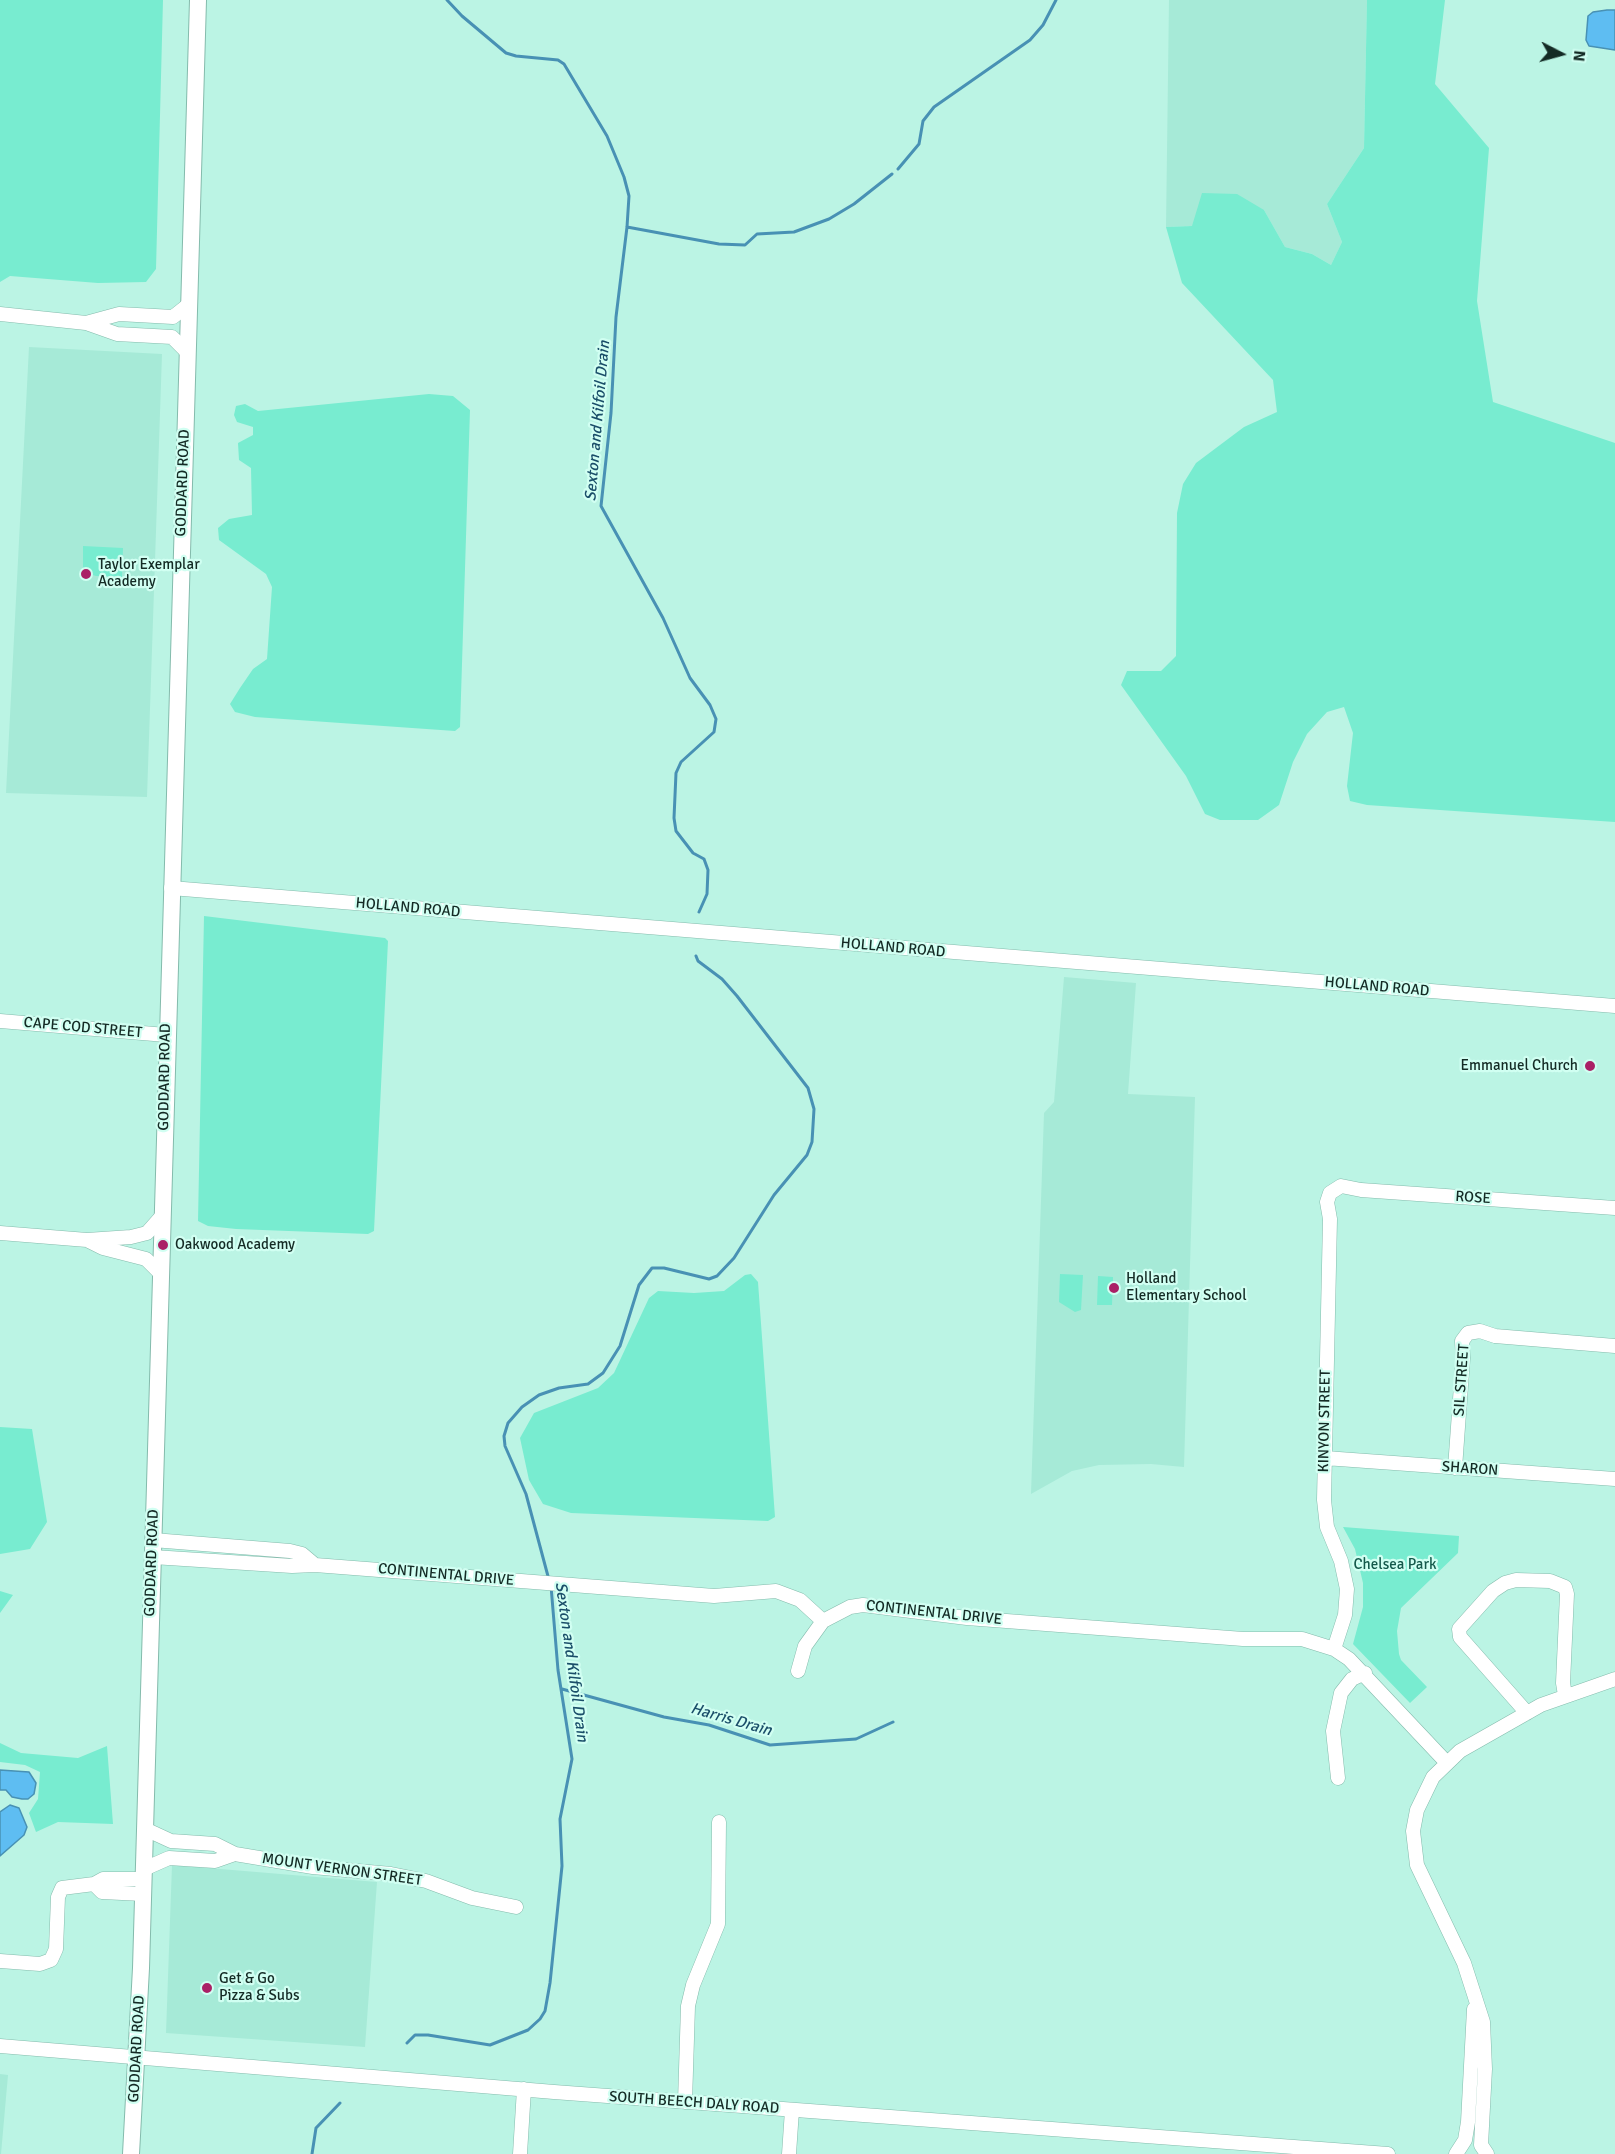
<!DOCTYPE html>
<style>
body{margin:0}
#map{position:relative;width:1615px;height:2154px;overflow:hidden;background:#bbf4e4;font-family:Signika,sans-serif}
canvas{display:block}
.north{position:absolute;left:1531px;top:24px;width:60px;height:60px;-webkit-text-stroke:4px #d1fff2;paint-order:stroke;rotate:96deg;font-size:16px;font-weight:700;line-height:24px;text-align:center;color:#142b25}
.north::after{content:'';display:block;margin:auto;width:21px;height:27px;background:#142b25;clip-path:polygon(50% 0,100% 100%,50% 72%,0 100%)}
</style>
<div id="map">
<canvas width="1615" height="2154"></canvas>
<div class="north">N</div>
</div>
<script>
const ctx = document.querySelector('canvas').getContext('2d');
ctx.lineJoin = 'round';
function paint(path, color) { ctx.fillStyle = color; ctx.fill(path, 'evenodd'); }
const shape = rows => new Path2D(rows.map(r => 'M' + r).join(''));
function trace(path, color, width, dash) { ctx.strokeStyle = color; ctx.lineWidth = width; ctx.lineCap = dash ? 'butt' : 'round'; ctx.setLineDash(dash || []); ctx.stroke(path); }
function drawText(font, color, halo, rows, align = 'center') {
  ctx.font = font + ' Signika,sans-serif'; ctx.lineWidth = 4.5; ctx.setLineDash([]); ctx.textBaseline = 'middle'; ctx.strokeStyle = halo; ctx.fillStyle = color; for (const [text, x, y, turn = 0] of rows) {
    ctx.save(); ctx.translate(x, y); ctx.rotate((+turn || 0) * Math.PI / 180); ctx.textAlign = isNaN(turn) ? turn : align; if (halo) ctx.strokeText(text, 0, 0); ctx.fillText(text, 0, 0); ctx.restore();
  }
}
paint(shape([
 [1169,0,1367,0,1364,148,1327,204,1342,242,1331,265,1312,254,1285,247,1264,210,1192,226,1166,227],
 [29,347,162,354,147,797,6,793],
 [1064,977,1136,983,1128,1094,1195,1097,1184,1467,1151,1464,1099,1465,1072,1471,1031,1494,1044,1113,1054,1102],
 [172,1865,377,1882,365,2047,166,2033],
 [0,2074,8,2075,1,2154,0,2154]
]), '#a6ead7');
paint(shape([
 [0,0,163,0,156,269,146,282,98,283,10,276,0,282],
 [1367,0,1445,0,1435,84,1489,148,1477,301,1493,402,1615,443,1615,822,1367,805,1350,801,1347,786,1353,733,1344,707,1327,712,1307,734,1293,762,1279,805,1258,820,1220,820,1205,814,1186,776,1121,685,1127,671,1161,671,1176,656,1177,513,1183,484,1196,463,1244,427,1277,412,1273,380,1182,283,1166,227,1192,226,1202,193,1237,194,1264,210,1285,247,1312,254,1331,265,1342,242,1327,204,1364,148],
 [429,394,453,396,470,410,460,727,455,731,255,717,235,712,230,704,240,688,253,669,267,659,272,587,266,574,219,540,218,528,229,519,252,515,251,468,239,460,238,443,253,435,253,427,237,422,234,415,236,406,245,404,258,411],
 [83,546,123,548,122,577,96,576,83,572],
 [204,916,385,938,388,941,374,1231,368,1234,236,1229,208,1226,198,1221],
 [751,1274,758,1282,775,1517,768,1521,571,1513,543,1504,529,1480,520,1438,534,1413,598,1388,614,1373,649,1298,658,1291,694,1293,724,1291,745,1275],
 [1060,1274,1083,1275,1081,1310,1075,1312,1059,1302],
 [1098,1276,1113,1277,1112,1305,1097,1305],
 [0,1427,32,1429,47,1522,30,1549,0,1554],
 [1343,1527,1459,1536,1458,1553,1401,1608,1397,1631,1399,1654,1401,1660,1427,1687,1410,1703,1353,1644,1363,1607,1363,1583,1355,1549],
 [0,1591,13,1595,0,1613],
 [0,1743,21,1753,78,1758,107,1746,113,1824,58,1822,36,1832,29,1813,38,1799,40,1772,25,1765,0,1762]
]), '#78ecd0');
const water = shape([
 [1607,10,1615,10,1615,50,1589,46,1586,40,1588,16,1593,12,1607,10],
 [0,1770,29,1772,36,1783,34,1794,28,1799,22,1799,12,1797,6,1790,0,1790,0,1770],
 [10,1805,19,1808,27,1827,24,1835,0,1856,0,1812,10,1805]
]);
paint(water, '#5ebdf2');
trace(water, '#4891b4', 1.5);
trace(shape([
 [447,0,462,16,506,53,516,56,558,60,564,64,607,136,624,177,629,196,627,227,616,317,611,413,601,506,663,618,690,678,710,705,716,719,714,732,681,762,676,773,674,818,676,831,693,853,704,859,708,870,707,894,699,912],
 [898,169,919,144,923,121,934,107,1030,40,1043,25,1056,0],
 [627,227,719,244,745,245,757,234,794,232,829,219,854,204,892,174],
 [549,1580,526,1494,505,1446,504,1436,508,1423,522,1407,539,1395,559,1388,588,1384,603,1373,620,1346,639,1285,652,1268,664,1268,709,1279,717,1276,734,1258,774,1195,807,1155,812,1142,814,1109,808,1088,737,996,722,979,698,961,696,956],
 [562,1689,664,1717,709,1725,770,1745,856,1739,893,1722],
 [407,2043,415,2035,428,2035,490,2045,528,2030,540,2019,545,2011,550,1983,562,1866,560,1819,572,1759,558,1670,551,1586],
 [312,2154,316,2128,340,2103]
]), '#4891b4', 3);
const minor = shape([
 [0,314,86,323,117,334,172,337,187,352],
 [86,323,119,314,173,317,188,305],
 [171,888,1615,1006],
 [0,1021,166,1035],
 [0,1233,87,1240,131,1237,147,1233,162,1216],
 [87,1240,103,1248,146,1259,161,1274],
 [1325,1458,1615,1479],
 [1455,1468,1463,1358,1462,1341,1468,1333,1480,1331,1495,1336,1615,1346],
 [153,1540,290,1551,302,1554,315,1565],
 [153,1557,292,1566,315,1565,714,1596,776,1591,800,1600,823,1621],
 [1334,1649,1345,1615,1347,1589,1341,1561,1327,1527,1324,1500,1330,1219,1327,1202,1330,1193,1341,1186,1361,1190,1615,1208],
 [798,1671,805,1646,823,1621,850,1607,863,1605,967,1618,1243,1639,1302,1639,1334,1649,1349,1659,1447,1763],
 [1527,1713,1460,1637,1459,1629,1493,1591,1505,1583,1516,1580,1550,1581,1565,1587,1567,1594,1563,1683,1565,1695],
 [1338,1778,1333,1731,1341,1693,1352,1679,1365,1673],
 [235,1854,313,1867,391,1874,426,1881,472,1898,516,1907],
 [144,1869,169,1858,215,1861,235,1854,215,1844,171,1841,145,1829],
 [94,1884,102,1892,143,1894],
 [0,1961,40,1964,51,1960,56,1949,58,1897,62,1888,94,1884,103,1879,143,1879],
 [0,2046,554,2092,1388,2154],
 [685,2102,688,2006,693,1985,718,1924,719,1822],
 [520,2154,524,2089],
 [789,2154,792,2110],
 [1456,2154,1465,2140,1468,2122,1474,2009],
 [1487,2154,1481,2145,1485,2069,1483,2022,1464,1963,1417,1865,1413,1831,1417,1810,1433,1777,1460,1751,1541,1705,1615,1679]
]);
const major = shape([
 [131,2154,141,1968,198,0]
]);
trace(minor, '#84bbac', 15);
trace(major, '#84bbac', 18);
trace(minor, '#fff', 14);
trace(major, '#fff', 16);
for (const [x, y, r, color] of [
 [86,574,6,"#aa2166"],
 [1590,1066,6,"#aa2166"],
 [163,1245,6,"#aa2166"],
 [1114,1288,6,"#aa2166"],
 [207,1988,6,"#aa2166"]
]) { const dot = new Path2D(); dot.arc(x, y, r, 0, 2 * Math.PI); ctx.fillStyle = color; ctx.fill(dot); trace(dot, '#d1fff2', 2); }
drawText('15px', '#142b25', '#d1fff2', [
 ["GODDARD ROAD",183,483,-88],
 ["HOLLAND ROAD",408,908,5],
 ["HOLLAND ROAD",893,948,5],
 ["HOLLAND ROAD",1377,987,5],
 ["CAPE COD STREET",83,1028,5],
 ["GODDARD ROAD",165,1077,-89],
 ["ROSE",1473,1198,4],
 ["SIL STREET",1462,1380,-86],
 ["KINYON STREET",1325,1421,-89],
 ["SHARON",1470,1469,4],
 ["GODDARD ROAD",152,1563,-88],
 ["CONTINENTAL DRIVE",446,1575,5],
 ["CONTINENTAL DRIVE",934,1613,6],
 ["MOUNT VERNON STREET",342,1870,8],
 ["GODDARD ROAD",137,2049,-87],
 ["SOUTH BEECH DALY ROAD",694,2103,4]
]);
drawText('15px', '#142b25', '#d1fff2', [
 ["Taylor Exemplar",98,565],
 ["Academy",98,582],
 ["Emmanuel Church",1578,1066,"right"],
 ["Oakwood Academy",175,1245],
 ["Holland",1126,1279],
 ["Elementary School",1126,1296],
 ["Get & Go",219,1979],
 ["Pizza & Subs",219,1996]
], 'left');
drawText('15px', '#14594b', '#d1fff2', [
 ["Chelsea Park",1395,1565]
]);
drawText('italic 16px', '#1a4e69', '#d1fff2', [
 ["Sexton and Kilfoil Drain",598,421,-85],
 ["Sexton and Kilfoil Drain",571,1662,82],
 ["Harris Drain",731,1720,16]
]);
</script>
